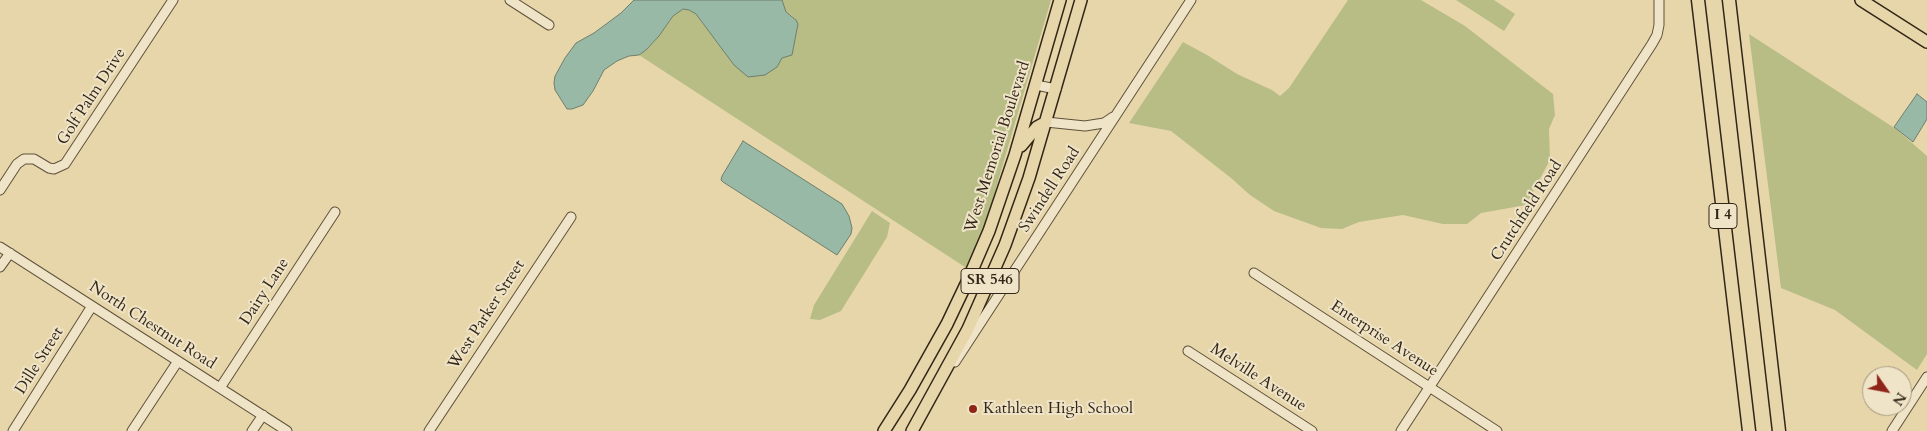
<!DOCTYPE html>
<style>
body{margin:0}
#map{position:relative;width:1927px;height:431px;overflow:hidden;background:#e7d6a9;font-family:Cardo,serif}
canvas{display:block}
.north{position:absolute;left:1862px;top:366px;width:50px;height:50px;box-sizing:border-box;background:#efe4c7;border:1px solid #a39881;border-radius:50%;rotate:123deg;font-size:14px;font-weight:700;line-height:20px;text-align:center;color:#322618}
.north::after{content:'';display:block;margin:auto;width:18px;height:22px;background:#8f2418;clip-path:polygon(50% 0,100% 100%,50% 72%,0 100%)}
</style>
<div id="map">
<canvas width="1927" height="431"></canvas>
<div class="north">N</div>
</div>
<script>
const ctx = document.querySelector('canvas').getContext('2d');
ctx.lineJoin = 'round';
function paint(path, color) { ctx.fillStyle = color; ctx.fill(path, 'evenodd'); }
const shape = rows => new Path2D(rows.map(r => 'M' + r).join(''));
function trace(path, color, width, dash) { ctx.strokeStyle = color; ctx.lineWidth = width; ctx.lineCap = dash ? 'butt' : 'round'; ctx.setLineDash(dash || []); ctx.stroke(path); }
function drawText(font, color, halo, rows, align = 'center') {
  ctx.font = font + ' Cardo,serif'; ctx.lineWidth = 4; ctx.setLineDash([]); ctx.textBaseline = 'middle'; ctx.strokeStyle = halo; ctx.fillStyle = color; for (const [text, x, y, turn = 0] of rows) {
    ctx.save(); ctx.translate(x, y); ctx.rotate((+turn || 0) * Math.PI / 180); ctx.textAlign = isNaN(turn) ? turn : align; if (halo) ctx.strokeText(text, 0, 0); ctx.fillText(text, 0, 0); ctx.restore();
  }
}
paint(shape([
 [782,0,1051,0,989,212,968,269,639,55,646,50,659,36,674,15,683,9,689,10,696,14,734,65,777,67,782,58,792,55,797,30,798,24,792,16,786,12],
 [1348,0,1421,0,1465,26,1553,94,1555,115,1549,129,1550,160,1526,205,1481,213,1467,224,1443,224,1403,215,1359,222,1342,229,1321,228,1274,211,1250,195,1231,178,1171,131,1129,123,1183,42,1207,55,1237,74,1272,90,1280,96,1289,88],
 [1456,0,1494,0,1515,14,1504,31],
 [1749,34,1896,129,1927,156,1927,354,1917,370,1835,310,1781,288],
 [872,211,890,223,887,237,841,311,820,320,810,319,814,305]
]), '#b8bd86');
const water = shape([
 [634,0,782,0,786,12,796,20,798,24,792,55,782,58,777,67,765,75,748,77,734,65,696,14,689,10,683,9,673,16,659,36,646,50,639,55,629,56,617,61,604,70,593,91,583,105,572,109,567,109,555,90,554,83,555,76,565,58,576,43,594,33,621,13,634,0],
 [1917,94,1927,102,1927,119,1913,142,1894,127,1917,94],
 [743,141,842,204,849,216,852,228,851,234,837,255,723,182,721,180,722,176,743,141]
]);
paint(water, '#97b9a5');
trace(water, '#6f7e6d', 1);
const minor = shape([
 [510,0,549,25],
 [1036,85,1056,89],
 [1046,122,1085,126,1104,123,1113,117],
 [0,190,17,164,24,159,34,159,49,168,54,169,65,164,173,0],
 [0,247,287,431],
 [0,267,10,253],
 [1254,273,1497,431],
 [1188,351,1312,431],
 [955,362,1191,0],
 [220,388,335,212],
 [13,431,92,306],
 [132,431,178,361],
 [252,431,263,415],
 [429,431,571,217],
 [1401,431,1652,44,1657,35,1659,25,1659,0],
 [1892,431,1927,377]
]);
const major = shape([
 [1861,0,1927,42],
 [1021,146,1037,127,1046,122],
 [884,431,910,390,947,324,967,282,989,231,1015,155,1060,0],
 [912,431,968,329,1005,245,1029,178,1081,0]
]);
const highway = shape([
 [1698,0,1749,431],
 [1729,0,1779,431]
]);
trace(minor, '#5f523c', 11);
trace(major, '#322618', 14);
trace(highway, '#322618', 15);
trace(minor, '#efe4c7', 9);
trace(major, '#e7d6a9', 11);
trace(highway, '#e7d6a9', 12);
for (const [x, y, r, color] of [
 [973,409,5,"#8f2418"]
]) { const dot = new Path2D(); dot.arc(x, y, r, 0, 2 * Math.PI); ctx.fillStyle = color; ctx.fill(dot); trace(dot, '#efe4c7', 2); }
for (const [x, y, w] of [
 [1723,216,28],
 [990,281,58]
]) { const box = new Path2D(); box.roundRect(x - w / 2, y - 12.5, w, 25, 4); ctx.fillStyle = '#efe4c7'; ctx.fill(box); trace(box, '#322618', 1); }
drawText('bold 15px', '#322618', null, [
 ["I 4",1723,216],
 ["SR 546",990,281]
]);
drawText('16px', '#322618', '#efe4c7', [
 ["Golf Palm Drive",92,97,-57],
 ["West Memorial Boulevard",998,147,-72],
 ["Swindell Road",1050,190,-57],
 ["Crutchfield Road",1527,211,-57],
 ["Dairy Lane",265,292,-57],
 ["West Parker Street",487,315,-57],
 ["North Chestnut Road",152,326,33],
 ["Enterprise Avenue",1384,339,33],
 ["Dille Street",40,361,-58],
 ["Melville Avenue",1258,378,33]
]);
drawText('16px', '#322618', '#efe4c7', [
 ["Kathleen High School",983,409]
], 'left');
</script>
